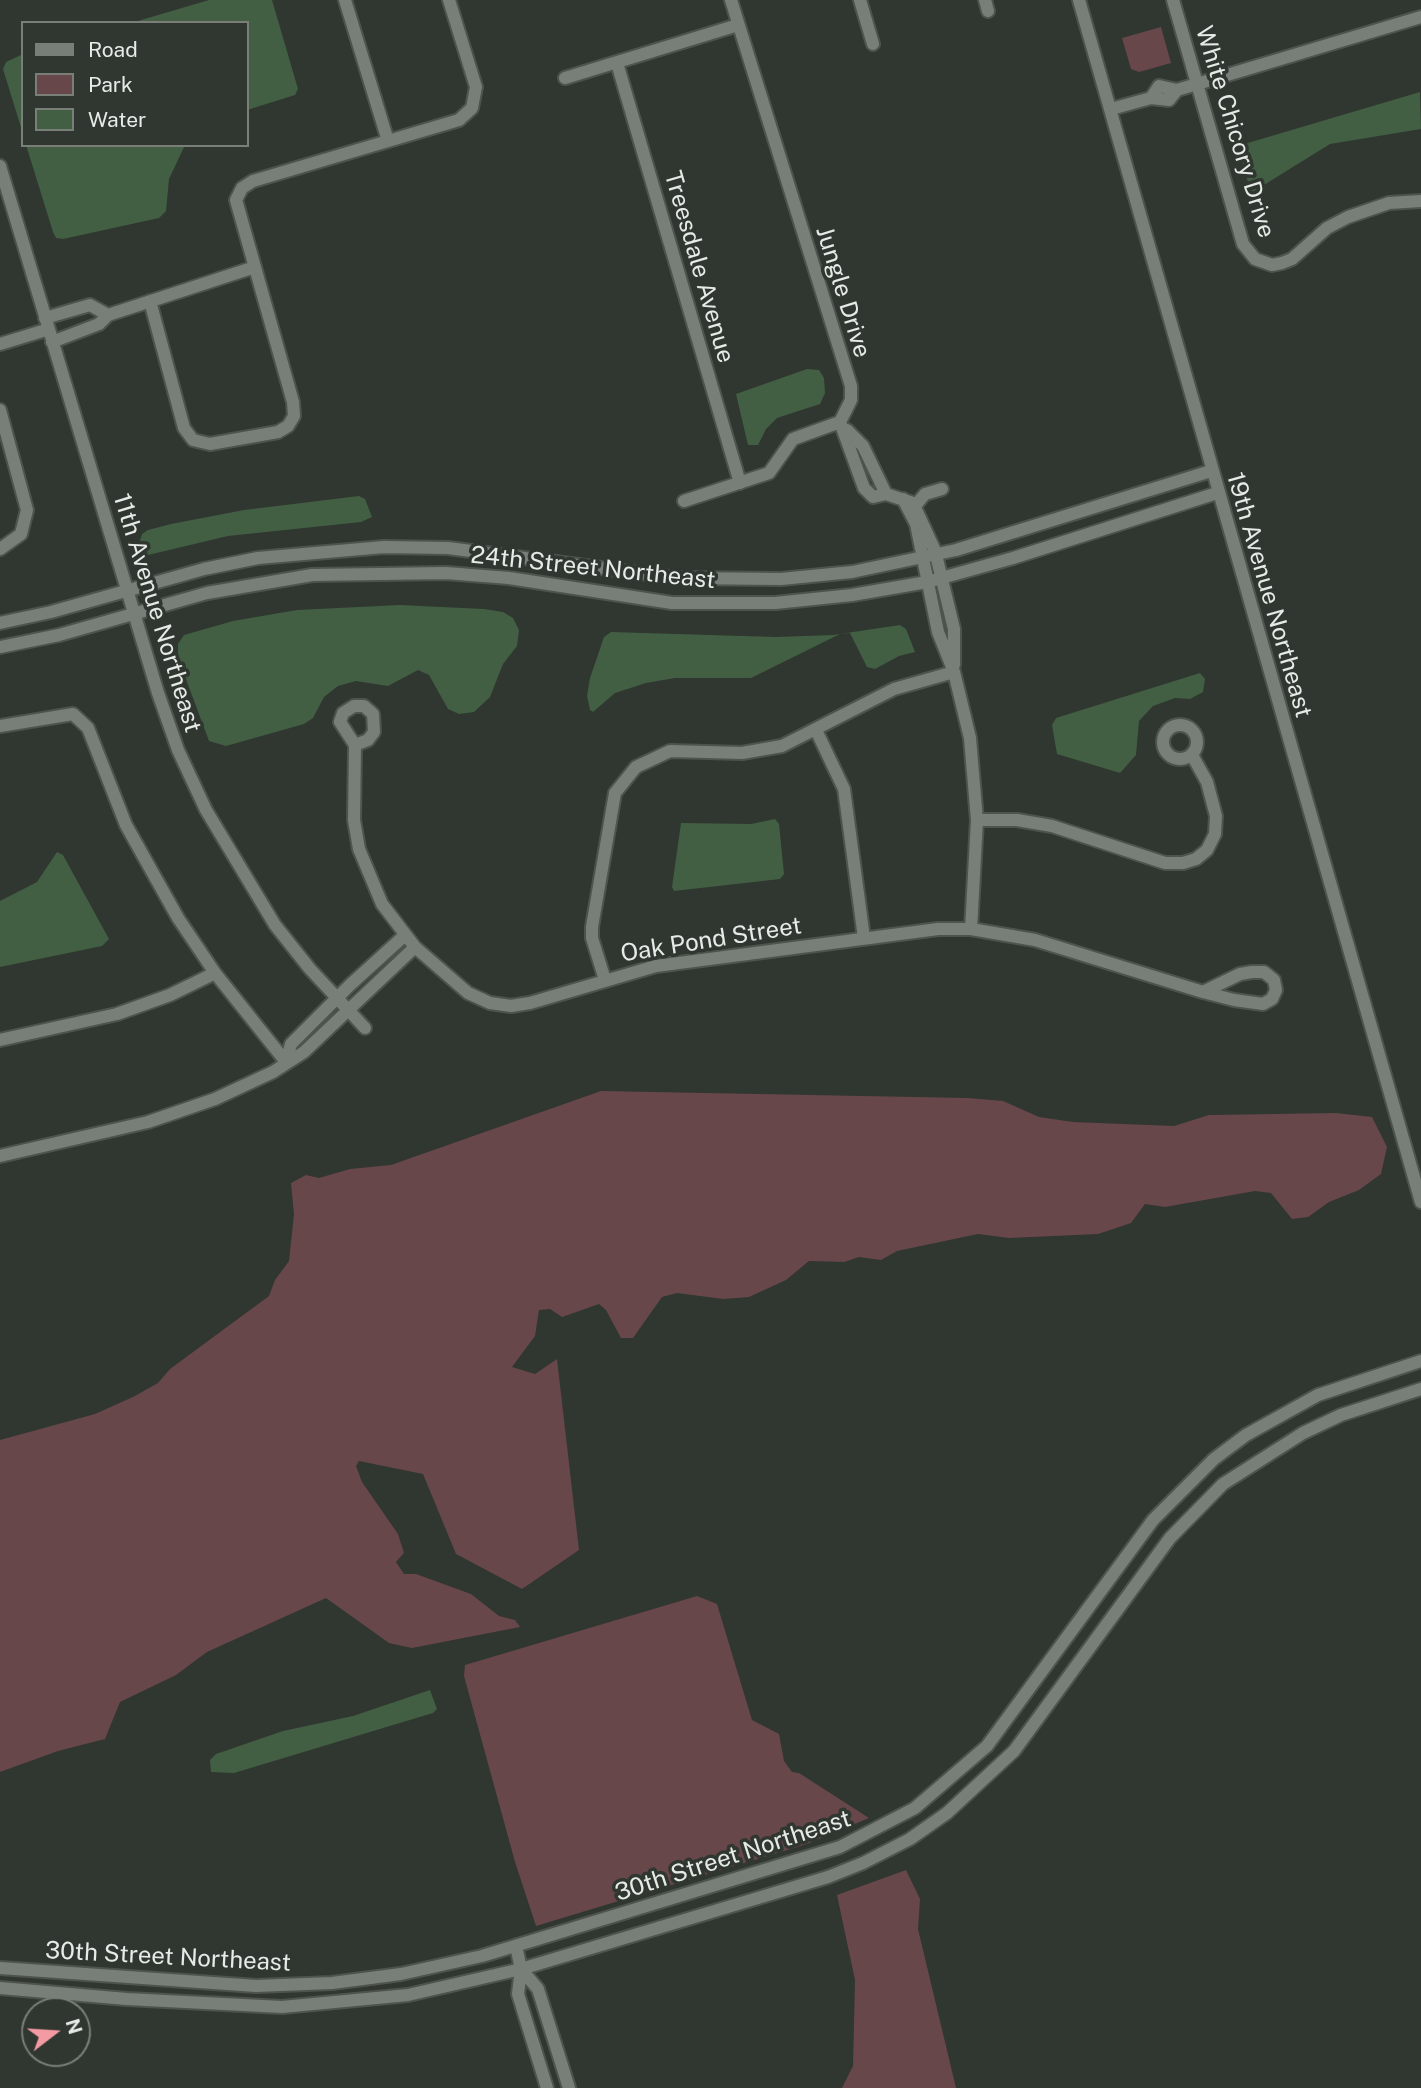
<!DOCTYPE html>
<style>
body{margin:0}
#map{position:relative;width:1421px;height:2088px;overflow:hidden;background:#303630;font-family:"Public Sans",sans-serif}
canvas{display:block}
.legend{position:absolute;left:21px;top:21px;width:228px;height:126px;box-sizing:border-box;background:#303630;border:2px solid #797e79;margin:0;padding:9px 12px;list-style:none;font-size:21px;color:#e7ebe7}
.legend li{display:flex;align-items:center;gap:14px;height:35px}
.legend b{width:35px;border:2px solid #797e79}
.north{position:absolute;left:21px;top:1997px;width:70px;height:70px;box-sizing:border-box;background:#303630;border:2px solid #797e79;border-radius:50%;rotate:73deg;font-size:19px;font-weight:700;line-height:28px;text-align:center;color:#e7ebe7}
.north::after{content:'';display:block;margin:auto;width:24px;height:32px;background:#f49aa3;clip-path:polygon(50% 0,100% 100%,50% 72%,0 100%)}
</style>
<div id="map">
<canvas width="1421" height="2088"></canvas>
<ul class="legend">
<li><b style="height:9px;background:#787f78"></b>Road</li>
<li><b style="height:19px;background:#67474a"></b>Park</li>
<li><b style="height:19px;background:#425f43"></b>Water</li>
</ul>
<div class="north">N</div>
</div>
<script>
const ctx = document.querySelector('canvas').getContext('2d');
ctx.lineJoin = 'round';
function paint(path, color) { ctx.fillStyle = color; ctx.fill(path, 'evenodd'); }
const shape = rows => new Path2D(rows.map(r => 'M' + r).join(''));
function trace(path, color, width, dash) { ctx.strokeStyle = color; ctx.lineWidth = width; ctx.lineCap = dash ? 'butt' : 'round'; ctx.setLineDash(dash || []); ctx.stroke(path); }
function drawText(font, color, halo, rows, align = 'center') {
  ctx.font = font + ' "Public Sans",sans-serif'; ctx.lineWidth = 7; ctx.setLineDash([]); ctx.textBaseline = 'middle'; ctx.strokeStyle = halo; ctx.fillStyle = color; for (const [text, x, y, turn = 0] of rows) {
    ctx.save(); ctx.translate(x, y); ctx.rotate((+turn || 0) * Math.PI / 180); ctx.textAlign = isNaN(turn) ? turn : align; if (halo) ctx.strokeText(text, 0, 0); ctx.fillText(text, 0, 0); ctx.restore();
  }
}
paint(shape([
 [1161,27,1171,63,1139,72,1131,69,1122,38],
 [601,1091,968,1098,1003,1101,1039,1117,1073,1122,1174,1126,1209,1115,1336,1113,1372,1117,1387,1147,1381,1174,1359,1190,1329,1202,1308,1217,1292,1219,1271,1193,1255,1191,1165,1207,1145,1204,1131,1223,1098,1234,1009,1238,978,1234,897,1251,881,1260,859,1257,844,1262,809,1261,786,1280,749,1297,723,1299,677,1293,662,1297,633,1338,621,1338,606,1310,599,1304,562,1317,550,1309,539,1310,535,1336,512,1367,535,1374,557,1359,579,1550,522,1589,456,1554,423,1474,359,1461,356,1466,362,1482,398,1534,404,1553,396,1562,404,1574,416,1574,471,1594,499,1616,515,1620,520,1627,412,1648,389,1643,326,1598,207,1652,176,1675,120,1702,105,1739,58,1751,0,1772,0,1440,95,1414,133,1397,158,1383,170,1369,269,1296,275,1280,289,1261,294,1214,291,1183,306,1175,319,1178,350,1169,391,1165],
 [697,1596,717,1604,752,1720,779,1734,784,1761,792,1772,799,1773,869,1818,807,1844,536,1926,515,1862,464,1676,465,1665],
 [906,1870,920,1899,918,1929,956,2088,842,2088,853,2066,855,1980,837,1895]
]), '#67474a');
paint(shape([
 [209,0,272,0,298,89,295,95,247,110,247,23,131,23],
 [23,54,23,134,3,69,6,62],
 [1420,92,1421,129,1330,144,1251,193,1241,157,1241,145],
 [26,145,185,145,169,179,166,211,159,218,63,239,56,238,53,232],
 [807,369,819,370,824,378,825,393,820,404,777,418,766,429,758,445,748,445,736,394],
 [359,496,365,499,372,517,361,522,228,536,148,555,142,553,139,544,142,534,148,530,171,524,244,510],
 [400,605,484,609,503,612,513,618,519,630,517,646,503,664,490,697,474,712,459,714,448,709,429,675,418,670,388,686,356,681,338,686,324,697,313,718,304,724,226,746,209,741,178,658,178,644,184,635,233,621,297,610],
 [900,625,906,629,915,652,899,656,875,669,867,667,850,633,840,634,751,678,675,678,646,683,615,693,593,712,590,710,587,696,590,678,604,637,611,632,776,637,833,635],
 [1200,673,1205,679,1203,692,1190,699,1175,698,1153,706,1139,721,1136,755,1120,773,1057,754,1052,725,1056,718],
 [775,819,779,824,784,874,780,879,674,891,672,887,681,823,751,824],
 [57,852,63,855,109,939,102,946,0,967,0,901,37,882],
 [430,1690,437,1709,433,1713,234,1773,211,1772,210,1760,216,1754,283,1731,353,1716]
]), '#425f43');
const minor = shape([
 [345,0,388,141],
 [860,0,873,44],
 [985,0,988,11],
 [1079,0,1421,1202],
 [1173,0,1243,244,1255,259,1272,265,1282,263,1292,259,1327,228,1348,217,1389,203,1421,201],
 [617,63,740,483],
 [565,78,738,25],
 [1151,98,1159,86,1177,90],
 [1111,109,1151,98,1169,100,1177,90,1421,17],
 [0,166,158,693,178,750,206,810,275,925,310,969,365,1028],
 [150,301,184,428,193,440,210,444,278,432,288,426,294,416,293,402,236,200,242,188,253,181,459,120,472,108,476,87,449,0],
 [45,318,90,305,108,315],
 [52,342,99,324,108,315,255,267],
 [0,344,49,329],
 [0,410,27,510,21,534,0,549],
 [840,422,864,488,873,497,886,494,913,503,937,555],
 [847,430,863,446,886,494],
 [903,499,916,524,938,632,954,672,970,738,977,820,971,929],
 [684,501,769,473,793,439,840,422,851,400,851,386,731,0],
 [915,506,925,494,942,489],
 [936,555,954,629,954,665],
 [0,623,51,612,204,569,258,558,384,547,448,548,677,578,781,579,852,572,956,550,1211,471],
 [0,647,59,635,207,593,312,575,446,573,509,578,672,603,775,603,852,595,927,582,1013,558,1217,493],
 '1163 742a17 17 0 1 1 34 0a17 17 0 1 1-34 0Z',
 [0,726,73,714,88,728,126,825,178,918,215,973,286,1062],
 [816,730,844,789,864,938],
 [355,745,368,740,374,732,373,714,364,706,354,706,343,713,340,722,355,745,354,820,359,849,382,904,415,947,468,993,490,1003,511,1006,530,1003,656,966,938,929,971,929,1035,940,1203,992,1234,1000,1263,1004,1272,999,1276,990,1274,980,1264,972,1252,972,1240,974,1203,992],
 [977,820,1017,820,1052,826,1165,863,1183,863,1196,859,1207,850,1215,834,1216,816,1207,782,1192,755],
 [605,980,592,938,592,927,615,793,636,767,670,751,742,753,782,746,894,689,954,672],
 [0,1040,117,1014,170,995,215,973],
 [286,1062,291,1044,350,985,404,936],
 [0,1156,148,1122,215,1099,273,1072,304,1052,415,947],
 [516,1946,521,1969,518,1994,547,2088],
 [0,1968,256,1986,332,1983,401,1974,482,1956,840,1847,915,1808,987,1746,1153,1520,1214,1459,1246,1435,1318,1395,1421,1361],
 [521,1969,538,1989,569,2088],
 [0,1988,127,1999,282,2007,408,1995,521,1969,828,1877,863,1863,910,1839,947,1813,1014,1751,1170,1538,1223,1484,1303,1433,1341,1415,1421,1389]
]);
trace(minor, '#4e534e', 16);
trace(minor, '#787f78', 12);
drawText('24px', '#e7ebe7', '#303630', [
 ["White Chicory Drive",1235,132,73],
 ["Treesdale Avenue",699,267,74],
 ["Jungle Drive",843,292,73],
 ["24th Street Northeast",593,568,6],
 ["19th Avenue Northeast",1269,595,74],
 ["11th Avenue Northeast",157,613,73],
 ["Oak Pond Street",711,940,-9],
 ["30th Street Northeast",733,1856,-18],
 ["30th Street Northeast",168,1957,3]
]);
</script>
